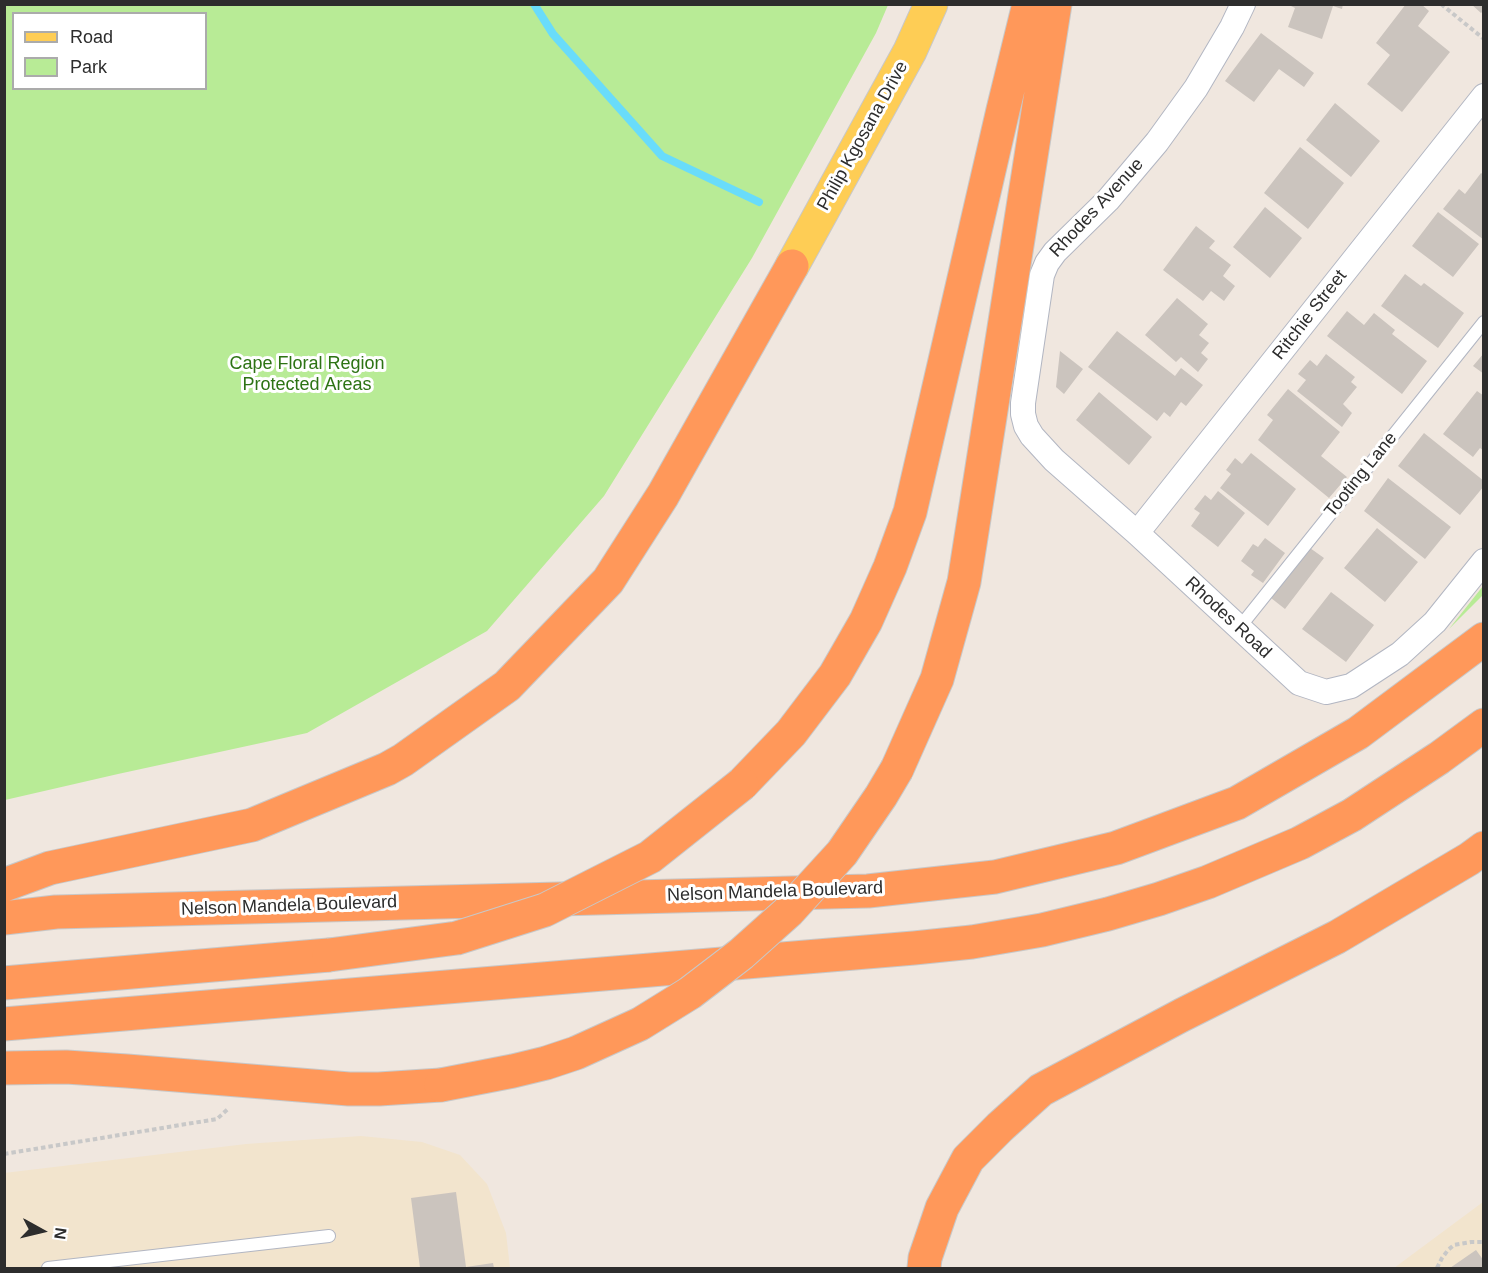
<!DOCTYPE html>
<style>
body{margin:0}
#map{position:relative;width:1488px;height:1273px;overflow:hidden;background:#f0e7df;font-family:Helvetica,sans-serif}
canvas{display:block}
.frame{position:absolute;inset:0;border:6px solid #2d2d2d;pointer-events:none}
.legend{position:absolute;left:12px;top:12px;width:195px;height:78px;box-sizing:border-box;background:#fff;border:2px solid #ababab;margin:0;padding:8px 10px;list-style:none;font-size:18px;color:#2d2d2d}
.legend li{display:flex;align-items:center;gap:12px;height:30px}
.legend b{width:30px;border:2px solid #ababab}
.north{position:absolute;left:12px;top:1201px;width:60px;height:60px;-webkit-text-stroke:4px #fff;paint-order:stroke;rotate:98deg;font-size:16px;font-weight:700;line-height:24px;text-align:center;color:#2d2d2d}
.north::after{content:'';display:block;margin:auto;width:21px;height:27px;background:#2d2d2d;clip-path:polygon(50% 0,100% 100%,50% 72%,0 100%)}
</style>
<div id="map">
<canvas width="1488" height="1273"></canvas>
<div class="frame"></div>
<ul class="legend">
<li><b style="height:8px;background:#fecd55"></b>Road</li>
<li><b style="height:16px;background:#b8eb96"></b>Park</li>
</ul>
<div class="north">N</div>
</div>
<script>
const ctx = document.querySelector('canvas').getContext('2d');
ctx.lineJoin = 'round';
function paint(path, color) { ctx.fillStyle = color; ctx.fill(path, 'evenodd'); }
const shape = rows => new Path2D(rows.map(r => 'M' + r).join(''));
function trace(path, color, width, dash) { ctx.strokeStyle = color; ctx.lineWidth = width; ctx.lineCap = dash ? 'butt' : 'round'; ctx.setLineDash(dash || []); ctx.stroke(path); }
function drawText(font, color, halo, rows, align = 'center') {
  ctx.font = font + ' Helvetica,sans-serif'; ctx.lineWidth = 6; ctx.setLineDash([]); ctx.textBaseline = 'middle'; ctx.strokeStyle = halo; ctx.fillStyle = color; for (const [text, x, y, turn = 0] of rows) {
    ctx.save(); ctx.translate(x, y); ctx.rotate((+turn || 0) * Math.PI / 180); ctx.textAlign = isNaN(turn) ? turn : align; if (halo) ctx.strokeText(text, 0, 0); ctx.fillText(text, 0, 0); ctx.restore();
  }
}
paint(shape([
 [361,1136,422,1142,460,1155,487,1184,506,1233,510,1268,5,1268,4,1173,246,1144],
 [1483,1202,1483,1268,1394,1268]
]), '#f2e4cd');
paint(shape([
 [4,5,5,4,888,5,876,33,752,258,604,496,487,631,307,733,118,774,5,800],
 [14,14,206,14,206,88,14,88],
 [1483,586,1483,595,1449,629]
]), '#b8eb96');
trace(shape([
 [534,4,553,34,662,156,759,202]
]), '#69dcfa', 8);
paint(shape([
 [1287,4,1343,4,1342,9,1333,6,1322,39,1288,27,1295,8],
 [1406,4,1421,4,1429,11,1418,26,1450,52,1402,112,1367,84,1390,55,1376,43],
 [1471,4,1484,4,1484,10,1481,13],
 [1261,33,1314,73,1304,87,1279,69,1254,102,1225,81],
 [1335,103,1380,141,1351,177,1306,140],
 [1300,147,1344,183,1308,229,1264,193],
 [1481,173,1484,175,1484,240,1443,209,1459,189,1465,194],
 [1265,207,1302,238,1270,278,1233,247],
 [1438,212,1479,244,1453,277,1412,246],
 [1196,226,1215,241,1209,248,1231,265,1223,276,1235,286,1224,301,1211,291,1203,301,1163,270],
 [1405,274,1421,286,1424,283,1464,313,1438,348,1381,306],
 [1177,298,1208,324,1199,335,1209,343,1201,353,1208,359,1198,372,1181,357,1176,362,1145,335],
 [1347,311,1364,325,1374,313,1395,330,1392,334,1427,361,1402,394,1327,336],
 [1117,331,1175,376,1181,368,1203,385,1186,406,1181,402,1170,417,1164,412,1157,421,1088,367],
 [1060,351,1083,369,1064,394,1056,387],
 [1484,353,1484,374,1473,366],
 [1326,354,1355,377,1351,382,1357,387,1343,404,1352,413,1342,427,1297,391,1306,380,1298,374,1310,360,1317,366],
 [1288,389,1340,432,1321,456,1347,477,1329,498,1258,440,1273,420,1267,415],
 [1477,391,1484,396,1484,451,1480,448,1473,457,1443,434],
 [1099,392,1152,437,1129,465,1076,420],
 [1424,433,1484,481,1484,486,1460,515,1398,466],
 [1251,453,1296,489,1268,526,1220,488,1231,474,1226,470,1235,458,1242,464],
 [1388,478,1451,527,1425,559,1364,511],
 [1218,491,1245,513,1218,547,1191,526,1200,513,1194,509,1205,495,1211,500],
 [1377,528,1418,562,1385,602,1344,568],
 [1265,538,1285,553,1263,583,1251,575,1254,571,1241,561,1253,544,1258,547],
 [1310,548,1324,558,1285,609,1271,598],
 [1331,592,1374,625,1346,662,1302,629],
 [456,1192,466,1267,493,1263,494,1268,420,1268,411,1198],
 [1476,1250,1484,1261,1484,1268,1450,1268]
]), '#cbc4be');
const lane = shape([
 [1239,628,1484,322],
 [48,1268,329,1236]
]);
const street = shape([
 [1243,4,1232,27,1196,88,1157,142,1108,200,1055,252,1047,263,1042,275,1023,403,1023,414,1026,426,1032,436,1054,460,1137,533,1299,683,1326,692,1351,686,1400,654,1435,622,1484,561],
 [1137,533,1484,96]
]);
const primary = shape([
 [792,266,910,51,931,4]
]);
const highway = shape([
 [897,769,937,679,964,582,1055,4],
 [742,784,791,733,835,675,866,621,890,567,910,512,1003,110,1029,4],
 [4,885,50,868,252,825,387,769,403,760,507,686,608,581,663,495,792,266],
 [4,918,56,912,868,891,995,877,1116,848,1237,803,1358,733,1484,639],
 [4,983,329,955],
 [4,1024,914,948,972,942,1042,930,1108,914,1159,899,1208,882,1300,843,1352,815,1439,758,1484,725],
 [4,1068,66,1067,127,1071,349,1089,379,1089,441,1085],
 [924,1268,925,1258,942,1208,968,1159,1000,1127,1041,1090,1182,1015,1337,937,1469,859,1484,848]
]);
trace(lane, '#b2b6c2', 14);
trace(street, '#b2b6c2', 26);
trace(primary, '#c8c8c8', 35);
trace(highway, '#c8c8c8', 35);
trace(shape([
 [1441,4,1484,39],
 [4,1154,217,1119,228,1109],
 [1437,1268,1442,1258,1448,1250,1454,1245,1471,1242,1484,1242]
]), '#c8c8c8', 4, [4.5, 3]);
trace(lane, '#fff', 12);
trace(street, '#fff', 24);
trace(primary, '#fecd55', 33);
trace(highway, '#ff985a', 33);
const highwayBridge = shape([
 [329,955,457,938,545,910,650,857,742,784],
 [441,1085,513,1071,546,1063,576,1053,640,1024,690,993,741,954,788,912,842,853,881,796,897,769]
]);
trace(highwayBridge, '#c8c8c8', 35, []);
trace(highwayBridge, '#ff985a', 33);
drawText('18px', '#2d2d2d', '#fff', [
 ["Philip Kgosana Drive",863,136,-61],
 ["Rhodes Avenue",1097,208,-47],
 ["Ritchie Street",1310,315,-52],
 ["Tooting Lane",1361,475,-51],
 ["Rhodes Road",1228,618,43],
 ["Nelson Mandela Boulevard",775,892,-2],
 ["Nelson Mandela Boulevard",289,906,-2]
]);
drawText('18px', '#2d7314', '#fff', [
 ["Cape Floral Region",307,364],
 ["Protected Areas",307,385]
]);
</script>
